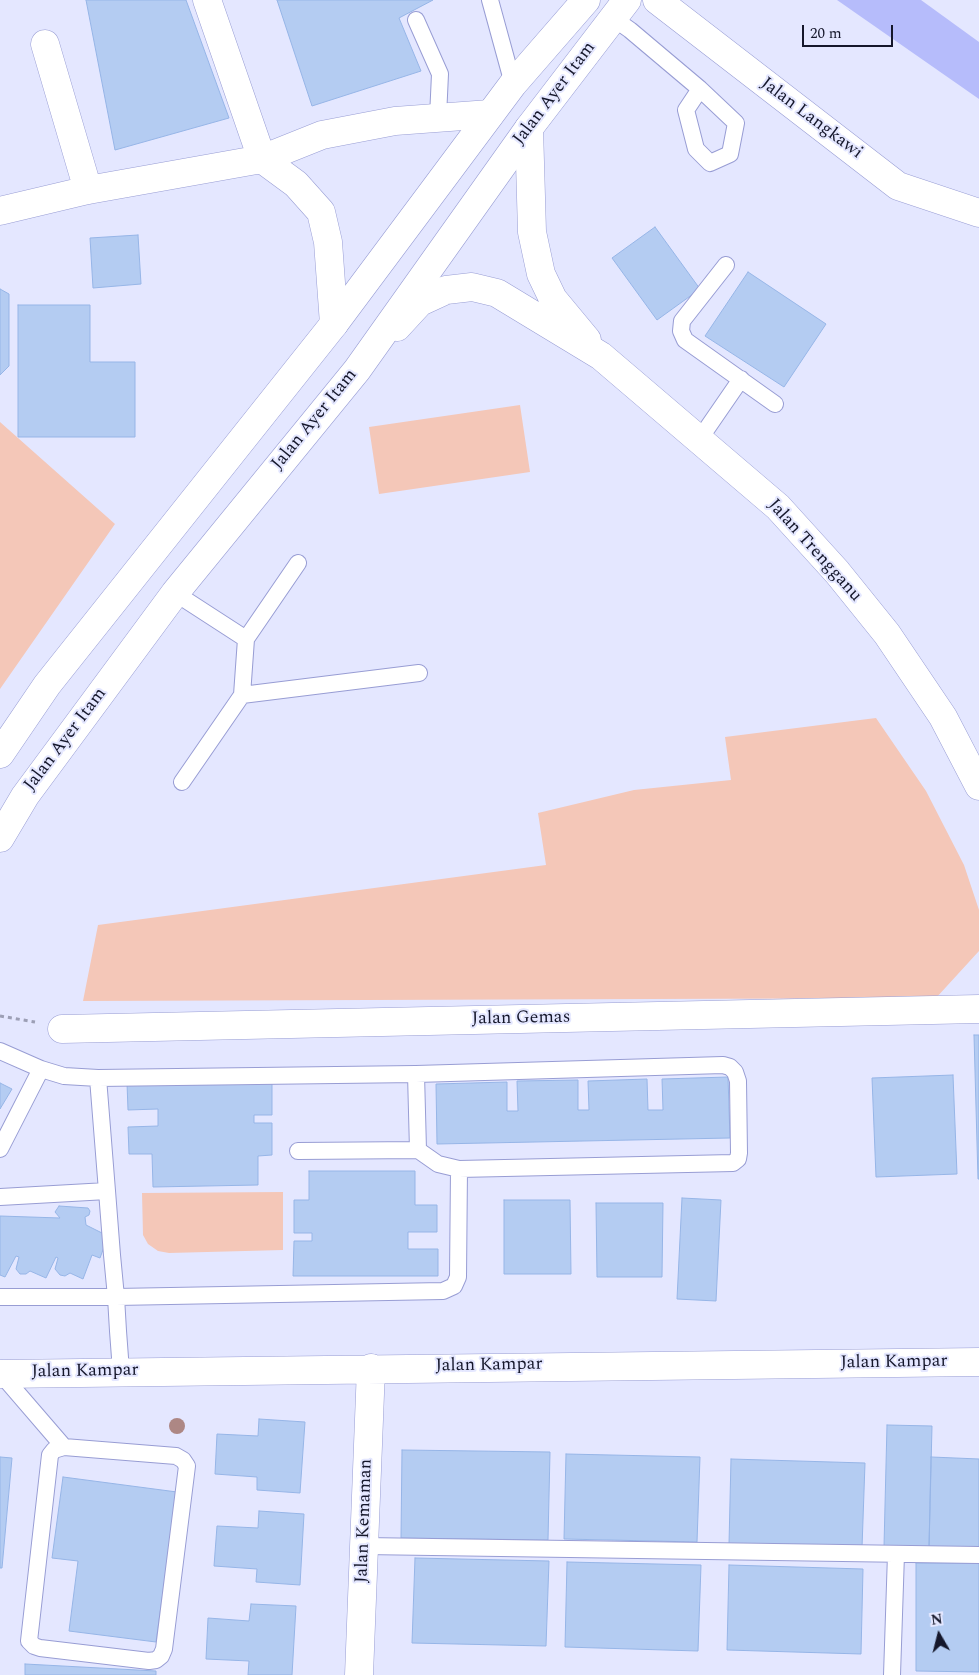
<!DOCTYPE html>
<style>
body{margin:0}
#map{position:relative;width:979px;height:1675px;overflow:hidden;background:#e4e7ff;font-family:Spectral,serif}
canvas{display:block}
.north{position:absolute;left:914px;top:1610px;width:50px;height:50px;-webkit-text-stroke:4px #e4e7ff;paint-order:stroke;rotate:352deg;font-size:14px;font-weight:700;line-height:20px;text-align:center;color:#15172b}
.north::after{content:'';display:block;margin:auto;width:18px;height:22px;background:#15172b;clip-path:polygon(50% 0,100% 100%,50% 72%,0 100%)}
.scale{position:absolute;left:802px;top:25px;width:91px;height:22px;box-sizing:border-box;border:2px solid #15172b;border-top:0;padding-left:6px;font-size:15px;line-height:18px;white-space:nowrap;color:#15172b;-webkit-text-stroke:4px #e4e7ff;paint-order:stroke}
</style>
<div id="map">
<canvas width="979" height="1675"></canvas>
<div class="north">N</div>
<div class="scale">20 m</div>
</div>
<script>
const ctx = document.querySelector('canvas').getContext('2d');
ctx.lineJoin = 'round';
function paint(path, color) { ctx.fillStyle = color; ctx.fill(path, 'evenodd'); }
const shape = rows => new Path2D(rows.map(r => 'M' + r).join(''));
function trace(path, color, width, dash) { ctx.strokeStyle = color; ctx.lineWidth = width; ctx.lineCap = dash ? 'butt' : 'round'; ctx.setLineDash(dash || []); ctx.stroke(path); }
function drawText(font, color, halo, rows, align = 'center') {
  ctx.font = font + ' Spectral,serif'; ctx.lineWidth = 4; ctx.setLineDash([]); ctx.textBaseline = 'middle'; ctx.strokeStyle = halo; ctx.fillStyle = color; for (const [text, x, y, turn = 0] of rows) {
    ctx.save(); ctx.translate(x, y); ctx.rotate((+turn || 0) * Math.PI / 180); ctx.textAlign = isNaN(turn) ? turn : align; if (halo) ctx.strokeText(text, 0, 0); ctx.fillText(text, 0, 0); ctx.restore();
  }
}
paint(shape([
 [520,405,530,472,379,494,369,427],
 [0,422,115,524,0,689],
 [876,718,926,791,964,865,979,910,979,951,936,998,83,1001,98,925,546,865,538,813,634,790,731,780,725,737],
 [283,1192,283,1250,169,1253,158,1251,148,1244,143,1235,142,1193]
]), '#f4c7b8');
paint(shape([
 [837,0,921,0,979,42,979,99]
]), '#b6bcfb');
const building = shape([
 [86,0,186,0,229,118,115,150,86,0],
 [277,0,433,0,399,18,421,71,312,106,277,0],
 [655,227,700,289,657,320,612,258,655,227],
 [138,235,141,284,93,288,90,238,138,235],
 [748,272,826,324,784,387,705,336,748,272],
 [0,289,9,294,9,366,0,375,0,289],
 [18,305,90,305,90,362,135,362,135,437,18,437,18,305],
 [974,1035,979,1035,979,1179,978,1179,974,1035],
 [953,1075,957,1174,876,1177,872,1078,953,1075],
 [728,1077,730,1138,437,1144,436,1084,507,1082,507,1111,518,1111,517,1081,578,1080,578,1110,589,1110,588,1081,647,1079,648,1110,663,1110,662,1079,728,1077],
 [272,1080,272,1115,254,1115,254,1123,272,1123,272,1155,258,1156,258,1185,153,1187,152,1154,129,1154,128,1127,158,1126,158,1109,128,1110,127,1083,272,1080],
 [0,1083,12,1089,0,1109,0,1083],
 [309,1171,415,1171,415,1205,437,1205,437,1232,408,1232,408,1249,438,1249,438,1276,293,1276,294,1241,312,1241,312,1233,294,1233,294,1200,309,1200,309,1171],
 [682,1198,721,1200,716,1301,677,1299,682,1198],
 [504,1200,570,1200,571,1274,504,1274,504,1200],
 [596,1203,663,1203,662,1277,597,1277,596,1203],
 [59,1206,88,1208,90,1211,89,1215,85,1217,86,1225,108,1236,100,1258,92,1255,83,1279,70,1273,65,1276,60,1275,55,1269,58,1258,56,1257,46,1278,30,1271,26,1274,20,1274,16,1269,19,1257,16,1256,5,1277,0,1275,0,1216,60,1218,55,1212,59,1206],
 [259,1419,305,1422,300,1493,257,1490,257,1477,215,1474,217,1434,258,1436,259,1419],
 [887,1425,932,1426,929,1548,884,1546,887,1425],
 [402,1450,550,1452,548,1540,401,1538,402,1450],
 [566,1454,700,1457,697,1542,564,1539,566,1454],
 [0,1457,12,1458,2,1568,0,1568,0,1457],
 [931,1457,979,1459,979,1549,929,1548,931,1457],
 [731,1459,865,1463,862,1548,729,1544,731,1459],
 [63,1477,177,1492,156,1642,69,1631,78,1561,52,1558,63,1477],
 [259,1511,304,1514,300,1585,256,1582,257,1569,214,1566,217,1526,258,1528,259,1511],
 [415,1558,549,1561,546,1646,412,1643,415,1558],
 [567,1562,701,1565,698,1651,565,1647,567,1562],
 [916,1563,979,1563,979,1672,916,1671,916,1563],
 [729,1565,863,1569,861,1654,727,1650,729,1565],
 [251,1604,296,1606,292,1675,248,1675,249,1661,206,1659,208,1618,249,1621,251,1604],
 [25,1664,156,1671,156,1675,25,1675,25,1664]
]);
paint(building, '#b4ccf2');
trace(building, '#96b5e7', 1);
const lane = shape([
 [490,0,513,84],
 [613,18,630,30,700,89,736,123,730,154,710,163,696,149,686,110,700,89],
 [416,20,440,74,438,117],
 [726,265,682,321,681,331,685,340,775,404],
 [699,440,741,379],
 [175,593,246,639],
 [242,695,419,673],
 [182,782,242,695,246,639,298,563],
 [0,1051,41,1069,0,1149],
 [41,1069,64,1076,98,1078],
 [416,1074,418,1150,438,1164,459,1169],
 [298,1151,418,1150],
 [0,1197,107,1191],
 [0,1297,116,1297,443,1291,454,1286,458,1277,459,1169,733,1163,738,1159,739,1153,738,1081,735,1072,730,1067,723,1065,416,1074,98,1078,107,1191,112,1255,116,1297,118,1331,121,1371],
 [1,1374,64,1447,176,1456,183,1460,187,1466,164,1649,161,1656,156,1660,149,1661,40,1648,34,1646,29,1641,50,1455,54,1450,64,1447],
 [364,1546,979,1555],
 [892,1675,896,1554]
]);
const street = shape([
 [207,0,262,159,296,184,321,212,328,242,334,324],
 [657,0,898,186,979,213],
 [45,44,88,190],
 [0,211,88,190,262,159,322,135,395,121,490,114],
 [62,1029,979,1009],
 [0,1374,979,1362],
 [359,1675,371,1368]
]);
const secondary = shape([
 [529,128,532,232,541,274,553,299,587,340],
 [397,327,420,302,446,290,472,287,497,293,601,356,778,507,837,572,887,634,943,717,979,786]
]);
const primary = shape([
 [0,754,47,685,334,324,513,84,586,0],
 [0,838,25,796,175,593,357,370,529,128,627,0]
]);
trace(lane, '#989dd4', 18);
trace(street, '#989dd4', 29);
trace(secondary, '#989dd4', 29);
trace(primary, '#989dd4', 29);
trace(shape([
 [0,1016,35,1022]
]), '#9c9fb5', 3, [4, 4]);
trace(lane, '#fff', 16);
trace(street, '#fff', 28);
trace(secondary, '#fff', 28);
trace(primary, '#fff', 28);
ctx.fillStyle = '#ad8784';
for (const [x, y] of [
 [177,1426]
]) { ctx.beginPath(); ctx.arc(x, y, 8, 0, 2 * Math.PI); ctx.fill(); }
drawText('18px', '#15172b', '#e4e7ff', [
 ["Jalan Ayer Itam",555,94,-53],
 ["Jalan Langkawi",811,119,37],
 ["Jalan Ayer Itam",315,420,-51],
 ["Jalan Trengganu",814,551,48],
 ["Jalan Ayer Itam",66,740,-53],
 ["Jalan Gemas",521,1019,-1],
 ["Jalan Kampar",894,1363,-1],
 ["Jalan Kampar",489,1366,-1],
 ["Jalan Kampar",85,1372,-1],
 ["Jalan Kemaman",365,1521,-88]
]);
</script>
